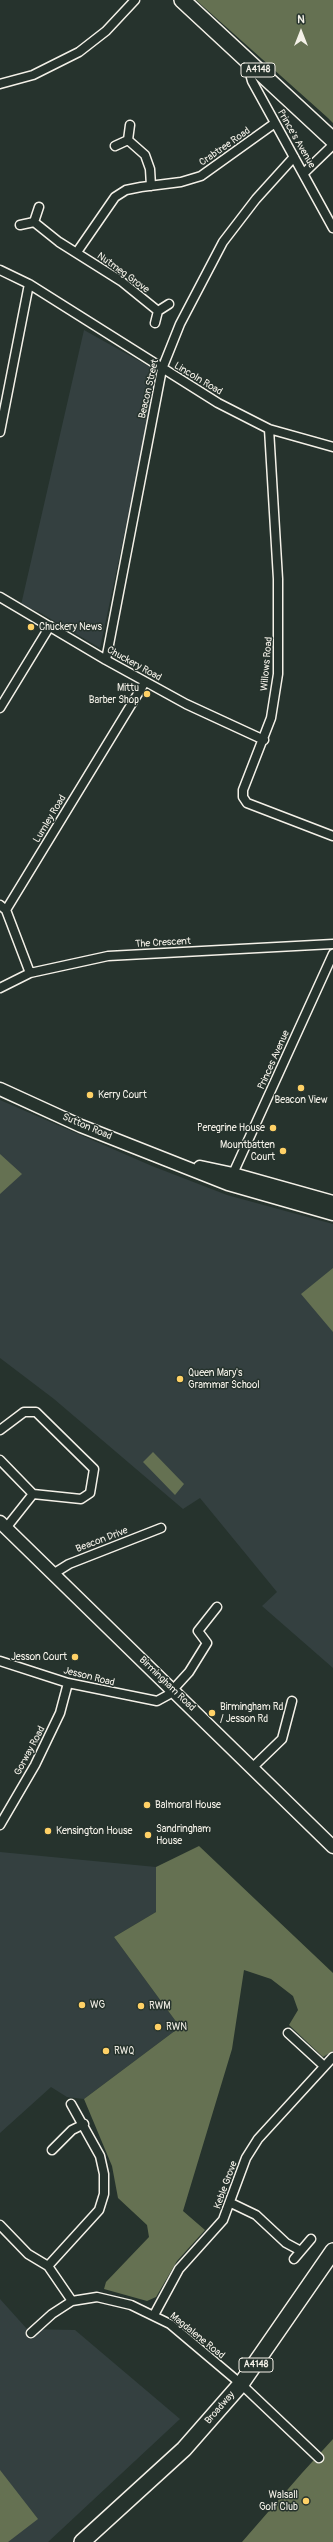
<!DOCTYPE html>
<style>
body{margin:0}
#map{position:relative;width:333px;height:2542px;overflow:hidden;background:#26332d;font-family:Pangolin,sans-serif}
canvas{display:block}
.north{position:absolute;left:281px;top:12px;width:40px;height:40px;-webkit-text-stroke:3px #26332d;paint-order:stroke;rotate:0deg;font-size:11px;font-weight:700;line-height:16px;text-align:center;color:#f4f1e8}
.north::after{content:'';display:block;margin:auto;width:14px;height:18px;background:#f4f1e8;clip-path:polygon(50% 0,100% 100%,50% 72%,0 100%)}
</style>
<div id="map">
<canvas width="333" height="2542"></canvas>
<div class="north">N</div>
</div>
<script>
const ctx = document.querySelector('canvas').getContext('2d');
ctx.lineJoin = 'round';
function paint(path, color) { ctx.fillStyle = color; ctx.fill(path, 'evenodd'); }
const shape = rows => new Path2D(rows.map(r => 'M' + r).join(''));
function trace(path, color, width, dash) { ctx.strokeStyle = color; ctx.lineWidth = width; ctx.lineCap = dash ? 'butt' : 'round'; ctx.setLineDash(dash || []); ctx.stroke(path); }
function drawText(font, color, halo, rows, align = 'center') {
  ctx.font = font + ' Pangolin,sans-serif'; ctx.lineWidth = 3; ctx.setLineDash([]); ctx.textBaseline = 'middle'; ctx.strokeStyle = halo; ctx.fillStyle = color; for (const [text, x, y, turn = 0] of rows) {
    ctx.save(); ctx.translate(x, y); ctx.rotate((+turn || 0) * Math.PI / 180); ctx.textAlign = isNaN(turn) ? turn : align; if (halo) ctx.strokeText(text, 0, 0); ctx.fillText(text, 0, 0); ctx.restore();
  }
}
paint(shape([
 [84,330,159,372,100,648,39,612,21,605],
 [0,1100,152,1166,227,1195,333,1224,333,1668,262,1606,277,1592,200,1498,183,1509,54,1399,0,1358],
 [0,1852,156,1867,156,1912,114,1937,180,2027,84,2099,67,2097,51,2087,0,2133],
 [0,2299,27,2329,75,2330,180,2419,48,2542,0,2542]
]), '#344040');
paint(shape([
 [196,0,333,0,333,123,328,118],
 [0,1154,22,1174,0,1194],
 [333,1268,333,1332,301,1294],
 [153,1452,184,1484,175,1495,143,1462],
 [199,1846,333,1973,333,2051,323,2057,289,2025,298,2010,293,1996,271,1979,244,1970,232,2049,183,2211,205,2230,177,2261,156,2297,147,2301,104,2289,106,2282,149,2237,147,2225,118,2198,112,2166,84,2099,180,2027,114,1937,156,1912,156,1867],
 [333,2439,333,2542,242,2542,302,2473],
 [0,2470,38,2519,8,2542,0,2542]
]), '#657152');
const street = shape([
 [247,63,252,81,333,228],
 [0,84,33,75,79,52,106,31,135,0],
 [128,140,145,155,150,169,151,186],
 [115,146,128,140,130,125],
 [304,173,333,145],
 [34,222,59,242,121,281,158,311],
 [20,225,34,222,39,207],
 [77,252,115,197,126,190,141,187,181,182,201,176,275,123],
 [0,270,29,284,218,403,269,429,333,447],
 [155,323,158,311,169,304],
 [269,429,278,579,278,674,271,718,243,790,243,797,247,803,333,836],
 [0,432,29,284],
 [0,597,106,660,186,704,264,740],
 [106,660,162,369,180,324,223,242,256,199,294,157],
 [0,708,50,626],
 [0,905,6,910,30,973],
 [6,910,145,682],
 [0,988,30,973,108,956,333,944],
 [231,1178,333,954],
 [0,1430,24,1412,36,1412,94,1469,90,1493,81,1499,33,1494,0,1460],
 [6,1528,33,1494],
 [53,1574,69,1564,161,1528],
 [0,1661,68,1683,157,1701,168,1695,189,1672,207,1643,198,1631,217,1607],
 [252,1768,282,1739,292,1701],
 [0,1825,35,1765,60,1713,68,1683],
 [288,2033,324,2066],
 [52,2150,72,2130,84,2124],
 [231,2203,256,2215,286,2243,299,2250],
 [0,2225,28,2254,48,2266,72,2301],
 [294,2259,311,2239],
 [48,2266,99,2210,104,2194,104,2174,100,2156,71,2104],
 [154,2315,179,2269,223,2220,246,2158,258,2139,333,2057],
 [31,2333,52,2314,72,2301,97,2297,131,2305,170,2324,241,2384,319,2458]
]);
const secondary = shape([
 [0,1089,81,1126,228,1184,333,1214],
 [200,1167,233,1174,333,1202],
 [0,1522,333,1847]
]);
const highway = shape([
 [182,0,333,140],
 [82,2542,184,2449,241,2384,333,2251]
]);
trace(street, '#f4f1e8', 11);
trace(secondary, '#f4f1e8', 15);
trace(highway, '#f4f1e8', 18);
trace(street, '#26332d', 8);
trace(secondary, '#26332d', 12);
trace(highway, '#26332d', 15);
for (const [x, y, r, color] of [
 [31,627,4,"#ffd166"],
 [147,694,4,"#ffd166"],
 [301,1088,4,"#ffd166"],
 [90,1095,4,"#ffd166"],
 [273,1128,4,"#ffd166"],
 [283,1151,4,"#ffd166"],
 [180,1379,4,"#ffd166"],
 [75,1657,4,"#ffd166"],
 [212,1713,4,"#ffd166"],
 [147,1805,4,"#ffd166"],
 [48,1831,4,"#ffd166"],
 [148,1835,4,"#ffd166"],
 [82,2005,4,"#ffd166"],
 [141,2006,4,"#ffd166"],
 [158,2027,4,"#ffd166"],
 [106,2051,4,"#ffd166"],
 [306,2501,4,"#ffd166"]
]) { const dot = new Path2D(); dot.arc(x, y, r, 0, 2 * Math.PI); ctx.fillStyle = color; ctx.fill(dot); trace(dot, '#26332d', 1.5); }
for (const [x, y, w] of [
 [258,70,34],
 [256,2365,34]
]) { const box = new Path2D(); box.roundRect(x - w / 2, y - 7, w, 14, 3); ctx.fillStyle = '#26332d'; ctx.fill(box); trace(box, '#f4f1e8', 1); }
drawText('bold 9px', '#f4f1e8', null, [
 ["A4148",258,70],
 ["A4148",256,2365]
]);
drawText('10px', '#f4f1e8', '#26332d', [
 ["Prince's Avenue",296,139,60],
 ["Crabtree Road",225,147,-35],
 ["Nutmeg Grove",123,273,36],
 ["Lincoln Road",198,379,31],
 ["Beacon Street",149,389,-77],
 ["Chuckery Road",134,664,29],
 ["Willows Road",267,664,-85],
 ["Lumley Road",50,819,-59],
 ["The Crescent",163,943,-3],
 ["Princes Avenue",274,1060,-66],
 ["Sutton Road",87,1127,23],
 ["Beacon Drive",102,1540,-21],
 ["Jesson Road",89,1677,14],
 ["Birmingham Road",167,1684,44],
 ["Gorway Road",30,1751,-62],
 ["Keble Grove",226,2185,-70],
 ["Magdalene Road",197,2336,39],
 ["Broadway",220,2408,-49]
]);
drawText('10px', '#f4f1e8', '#26332d', [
 ["Chuckery News",39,627],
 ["Mittu",139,688,"right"],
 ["Barber Shop",139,700,"right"],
 ["Kerry Court",98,1095],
 ["Beacon View",301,1100,"center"],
 ["Peregrine House",265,1128,"right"],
 ["Mountbatten",275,1145,"right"],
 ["Court",275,1157,"right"],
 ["Queen Mary's",188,1373],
 ["Grammar School",188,1385],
 ["Jesson Court",67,1657,"right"],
 ["Birmingham Rd",220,1707],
 ["/ Jesson Rd",220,1719],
 ["Balmoral House",155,1805],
 ["Sandringham",156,1829],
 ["House",156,1841],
 ["Kensington House",56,1831],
 ["WG",90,2005],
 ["RWM",149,2006],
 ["RWN",166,2027],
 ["RWQ",114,2051],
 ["Walsall",298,2495,"right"],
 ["Golf Club",298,2507,"right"]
], 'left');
</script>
